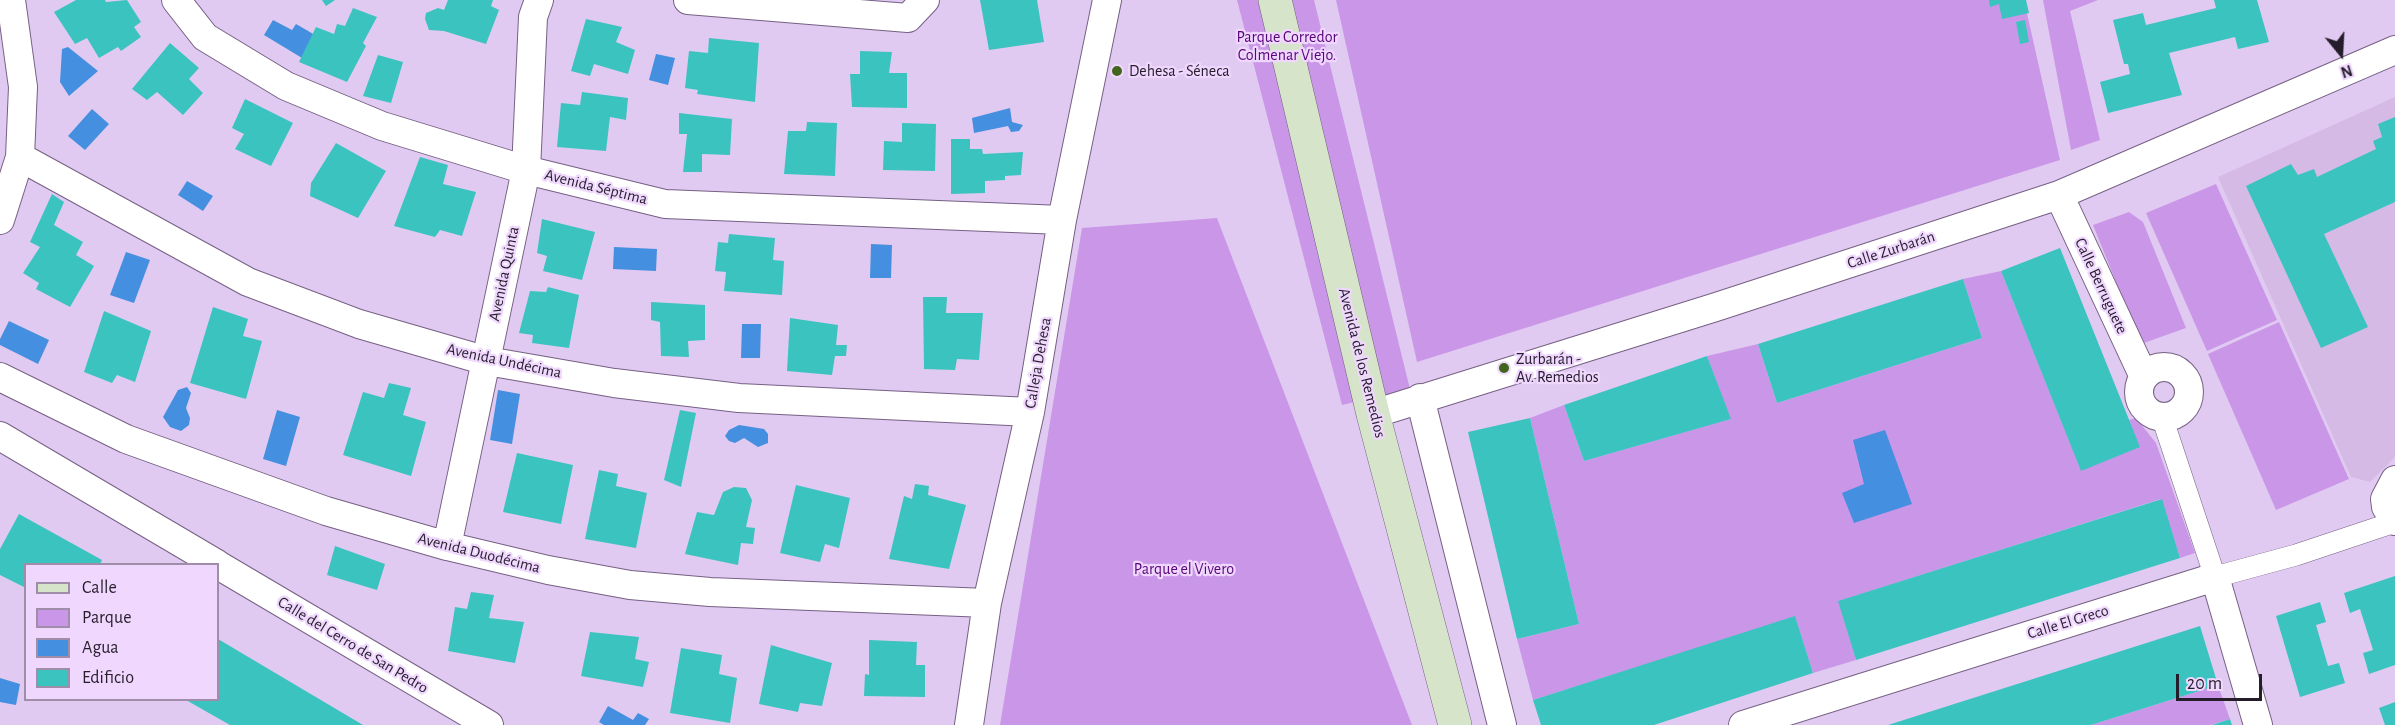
<!DOCTYPE html>
<meta charset="utf-8">
<style>
body{margin:0}
#map{position:relative;width:2395px;height:725px;overflow:hidden;background:#e1caf1;font-family:"Alegreya Sans",sans-serif}
canvas{display:block}
.legend{position:absolute;left:24px;top:563px;width:195px;height:138px;box-sizing:border-box;background:#efd7fe;border:2px solid #9f8daa;margin:0;padding:8px 10px;list-style:none;font-size:18px;color:#261d2b}
.legend li{display:flex;align-items:center;gap:12px;height:30px}
.legend b{width:30px;border:2px solid #9f8daa}
.north{position:absolute;left:2311px;top:24px;width:60px;height:60px;-webkit-text-stroke:4px #efd7fe;paint-order:stroke;rotate:162deg;font-size:16px;font-weight:700;line-height:24px;text-align:center;color:#261d2b}
.north::after{content:'';display:block;margin:auto;width:21px;height:27px;background:#261d2b;clip-path:polygon(50% 0,100% 100%,50% 72%,0 100%)}
.scale{position:absolute;left:2176px;top:674px;width:86px;height:27px;box-sizing:border-box;border:3px solid #261d2b;border-top:0;padding-left:8px;font-size:18px;line-height:21px;white-space:nowrap;color:#261d2b;-webkit-text-stroke:4px #efd7fe;paint-order:stroke}
</style>
<div id="map">
<canvas width="2395" height="725"></canvas>
<ul class="legend">
<li><b style="height:8px;background:#d6e5ca"></b>Calle</li>
<li><b style="height:16px;background:#ca97e8"></b>Parque</li>
<li><b style="height:16px;background:#448fdf"></b>Agua</li>
<li><b style="height:16px;background:#3bc3c0"></b>Edificio</li>
</ul>
<div class="north">N</div>
<div class="scale">20 m</div>
</div>
<script>
const ctx = document.querySelector('canvas').getContext('2d');
ctx.lineJoin = 'round';
function paint(path, color) { ctx.fillStyle = color; ctx.fill(path, 'evenodd'); }
const shape = rows => new Path2D(rows.map(r => 'M' + r).join(''));
function trace(path, color, width, dash) { ctx.strokeStyle = color; ctx.lineWidth = width; ctx.lineCap = dash ? 'butt' : 'round'; ctx.setLineDash(dash || []); ctx.stroke(path); }
function drawText(font, color, halo, rows, align = 'center') {
  ctx.font = font + ' "Alegreya Sans",sans-serif'; ctx.lineWidth = 4.5; ctx.setLineDash([]); ctx.textBaseline = 'middle'; ctx.strokeStyle = halo; ctx.fillStyle = color; for (const [text, x, y, turn = 0] of rows) {
    ctx.save(); ctx.translate(x, y); ctx.rotate((+turn || 0) * Math.PI / 180); ctx.textAlign = isNaN(turn) ? turn : align; if (halo) ctx.strokeText(text, 0, 0); ctx.fillText(text, 0, 0); ctx.restore();
  }
}
paint(shape([
 [2395,97,2395,457,2370,482,2351,477,2218,177]
]), '#d6bae6');
paint(shape([
 [1237,0,1314,0,1410,389,1342,405],
 [1336,0,2024,0,2060,160,1417,362],
 [2043,0,2098,0,2070,11,2100,140,2071,150],
 [2216,184,2277,320,2207,351,2146,213],
 [2129,212,2143,222,2186,328,2141,344,2093,225],
 [1217,218,1412,725,1000,725,1082,228],
 [2001,271,2081,470,2129,420,2136,418,2156,443,2195,553,2180,558,2161,499,1839,601,1856,660,1813,673,1795,617,1533,700,1517,639,1579,624,1530,418,1564,405,1584,461,1730,419,1707,356,1758,344,1777,403,1982,338,1963,279],
 [2279,322,2349,479,2276,510,2208,354],
 [2218,685,2230,719,2211,725,2091,725]
]), '#ca97e8');
paint(shape([
 [273,20,292,30,296,24,315,35,302,58,264,35],
 [68,47,98,71,69,96,60,82,62,49],
 [656,54,675,58,668,85,649,80],
 [1010,108,1012,122,1023,125,1019,131,1011,132,1008,126,974,133,972,118],
 [92,109,109,124,85,150,68,136],
 [187,181,213,196,203,211,178,195],
 [871,244,892,245,891,278,870,278],
 [614,247,657,249,656,271,613,269],
 [126,252,150,260,134,303,110,295],
 [9,321,49,340,38,364,0,345,0,339],
 [742,324,761,324,760,358,741,358],
 [187,387,191,393,186,408,190,418,189,425,181,431,170,427,163,417,178,390],
 [498,390,520,394,512,444,490,440],
 [277,410,300,417,286,466,263,459],
 [739,425,764,429,768,434,768,443,758,447,744,438,735,443,729,441,725,436,729,430],
 [1885,430,1912,504,1854,523,1842,493,1864,484,1853,440],
 [0,678,20,684,16,705,0,702],
 [608,706,633,720,638,713,649,719,645,725,604,725,599,722]
]), '#448fdf');
paint(shape([
 [76,0,105,0,106,2,127,0,141,22,134,27,141,37,121,51,118,47,99,58,87,38,75,44,54,12],
 [322,0,335,0,326,6],
 [448,0,493,0,491,6,499,10,486,44,444,31,429,30,425,19,426,13,438,8,444,10],
 [980,0,1037,0,1044,42,989,50],
 [1989,0,2026,0,2029,13,2002,19,1999,4,1990,7],
 [2214,0,2257,0,2269,42,2238,49,2235,37,2169,53,2182,95,2108,113,2100,82,2130,74,2128,64,2124,64,2113,20,2143,13,2146,25,2216,8],
 [353,8,377,17,363,43,366,46,347,82,299,62,316,27,334,34,337,24,345,26],
 [586,19,622,27,616,42,635,50,628,74,594,64,590,76,571,71],
 [2025,20,2029,42,2020,44,2016,22],
 [709,38,759,43,755,102,697,94,698,90,685,88,689,51,708,53],
 [170,43,199,68,189,79,203,93,183,115,157,92,147,100,132,89],
 [860,51,892,52,889,73,907,73,907,108,852,107,850,74,860,74],
 [378,55,403,62,391,103,363,96],
 [582,92,628,98,626,120,610,117,606,151,557,147,561,103,580,105],
 [245,99,293,123,271,166,235,149,244,134,232,128],
 [679,113,732,119,730,155,702,154,702,172,683,172,687,134,679,134],
 [2395,117,2395,202,2324,234,2368,327,2321,348,2246,186,2291,164,2298,175,2314,169,2317,177,2376,149,2373,141,2382,137,2378,124],
 [807,122,837,123,835,176,784,174,788,131,806,131],
 [902,123,936,124,935,171,883,170,884,141,902,142],
 [951,139,970,139,970,149,982,149,983,154,1023,152,1021,175,1005,176,1005,180,985,181,985,193,951,194],
 [336,143,386,171,358,218,310,196,311,183],
 [420,157,448,165,443,184,476,192,462,236,440,230,435,237,394,226],
 [52,194,64,202,54,225,83,242,76,255,94,266,70,307,36,289,39,283,23,273,40,247,30,242],
 [542,219,595,232,582,280,543,271,547,256,537,253],
 [729,234,775,238,773,260,784,261,782,295,724,291,726,272,715,271,718,242,728,243],
 [2060,248,2140,447,2081,471,2001,271],
 [1963,279,1982,338,1777,403,1758,344],
 [548,287,579,295,569,348,532,343,533,335,519,333,530,291,546,292],
 [923,297,947,297,946,313,983,313,979,360,957,359,955,370,924,369],
 [651,302,705,305,705,340,688,341,689,357,661,356,660,322,651,320],
 [213,307,248,319,243,336,262,341,246,399,190,383],
 [104,311,151,331,135,382,117,375,112,383,84,372],
 [790,318,838,325,836,345,847,345,846,356,835,356,832,375,787,371],
 [1707,356,1731,419,1584,461,1564,405],
 [389,383,411,388,403,415,426,422,411,476,343,455,363,392,384,398],
 [680,410,696,413,681,487,664,480],
 [1530,418,1579,624,1517,639,1468,432],
 [517,453,573,465,561,524,503,512],
 [599,470,618,474,616,486,647,493,636,548,585,539],
 [915,484,929,486,928,495,966,505,949,569,889,559,904,496,912,499],
 [796,485,850,498,839,548,825,544,820,562,780,553],
 [734,487,746,488,752,500,746,527,755,528,753,544,741,543,738,565,685,554,697,512,714,515,723,492],
 [2162,499,2180,558,1856,660,1838,601],
 [19,514,102,560,100,564,26,564,26,588,0,575,0,549],
 [335,546,385,564,377,590,327,575],
 [2395,576,2395,665,2369,674,2363,653,2373,650,2360,609,2350,613,2344,593],
 [471,592,494,595,489,618,524,622,515,663,448,651,455,607,467,609],
 [2320,602,2326,622,2316,625,2328,666,2339,663,2345,683,2300,697,2276,616],
 [1795,616,1813,673,1654,725,1541,725,1533,700],
 [2200,626,2218,685,2091,725,1888,725],
 [590,632,639,637,635,659,649,662,643,687,581,676],
 [218,639,363,725,230,725,186,700,218,700],
 [869,640,917,642,916,665,925,665,925,697,864,696,865,674,869,675],
 [771,645,832,663,822,706,800,703,798,712,759,704],
 [681,648,722,655,719,674,737,678,730,723,670,713],
 [2395,702,2395,725,2385,725,2379,708],
 [2230,719,2232,725,2212,725]
]), '#3bc3c0');
const pedestrian = shape([
 [2162,417,2215,577,2296,555,2395,522]
]);
const minor = shape([
 [176,0,205,37,286,86,382,126,526,170,665,204,1062,220],
 [688,0,908,18,925,0],
 [20,157,248,282,359,324,487,361,614,383,739,398,1030,412],
 [2059,195,2144,377],
 [0,220,20,157,23,87,11,0],
 '2139 392a25 25 0 1 1 50 0a25 25 0 1 1-50 0Z',
 [0,377,126,439,326,511,447,546,548,570,630,585,710,592,987,603],
 [1420,398,1502,725],
 [1373,414,1716,307,2059,195,2395,50],
 [0,436,217,564],
 [2395,480,2385,499,2386,507,2395,521],
 [447,546,526,170,533,17,539,0],
 [218,565,489,725],
 [969,725,987,603,1030,412,1062,220,1107,0],
 [1743,725,2215,577,2258,725]
]);
const secondary = shape([
 [1275,0,1373,414,1455,725]
]);
trace(pedestrian, '#766083', 22);
trace(minor, '#766083', 30);
trace(secondary, '#766083', 34);
trace(pedestrian, '#fff', 21);
trace(minor, '#fff', 28);
trace(secondary, '#d6e5ca', 33);
for (const [x, y, r, color] of [
 [1117,71,6,"#41651d"],
 [1504,368,6,"#41651d"]
]) { const dot = new Path2D(); dot.arc(x, y, r, 0, 2 * Math.PI); ctx.fillStyle = color; ctx.fill(dot); trace(dot, '#efd7fe', 2); }
drawText('16px', '#59067a', '#efd7fe', [
 ["Parque Corredor",1287,37],
 ["Colmenar Viejo.",1287,55],
 ["Parque el Vivero",1184,569]
]);
drawText('16px', '#261d2b', '#efd7fe', [
 ["Dehesa - Séneca",1129,71],
 ["Zurbarán -",1516,359],
 ["Av. Remedios",1516,377]
], 'left');
drawText('16px', '#261d2b', '#efd7fe', [
 ["Avenida Séptima",596,187,14],
 ["Calle Zurbarán",1891,250,-18],
 ["Avenida Quinta",504,274,-78],
 ["Calle Berruguete",2101,286,65],
 ["Avenida Undécima",504,361,12],
 ["Calleja Dehesa",1038,363,-80],
 ["Avenida de los Remedios",1362,363,76],
 ["Avenida Duodécima",479,553,14],
 ["Calle El Greco",2068,622,-17],
 ["Calle del Cerro de San Pedro",353,645,31]
]);
</script>
